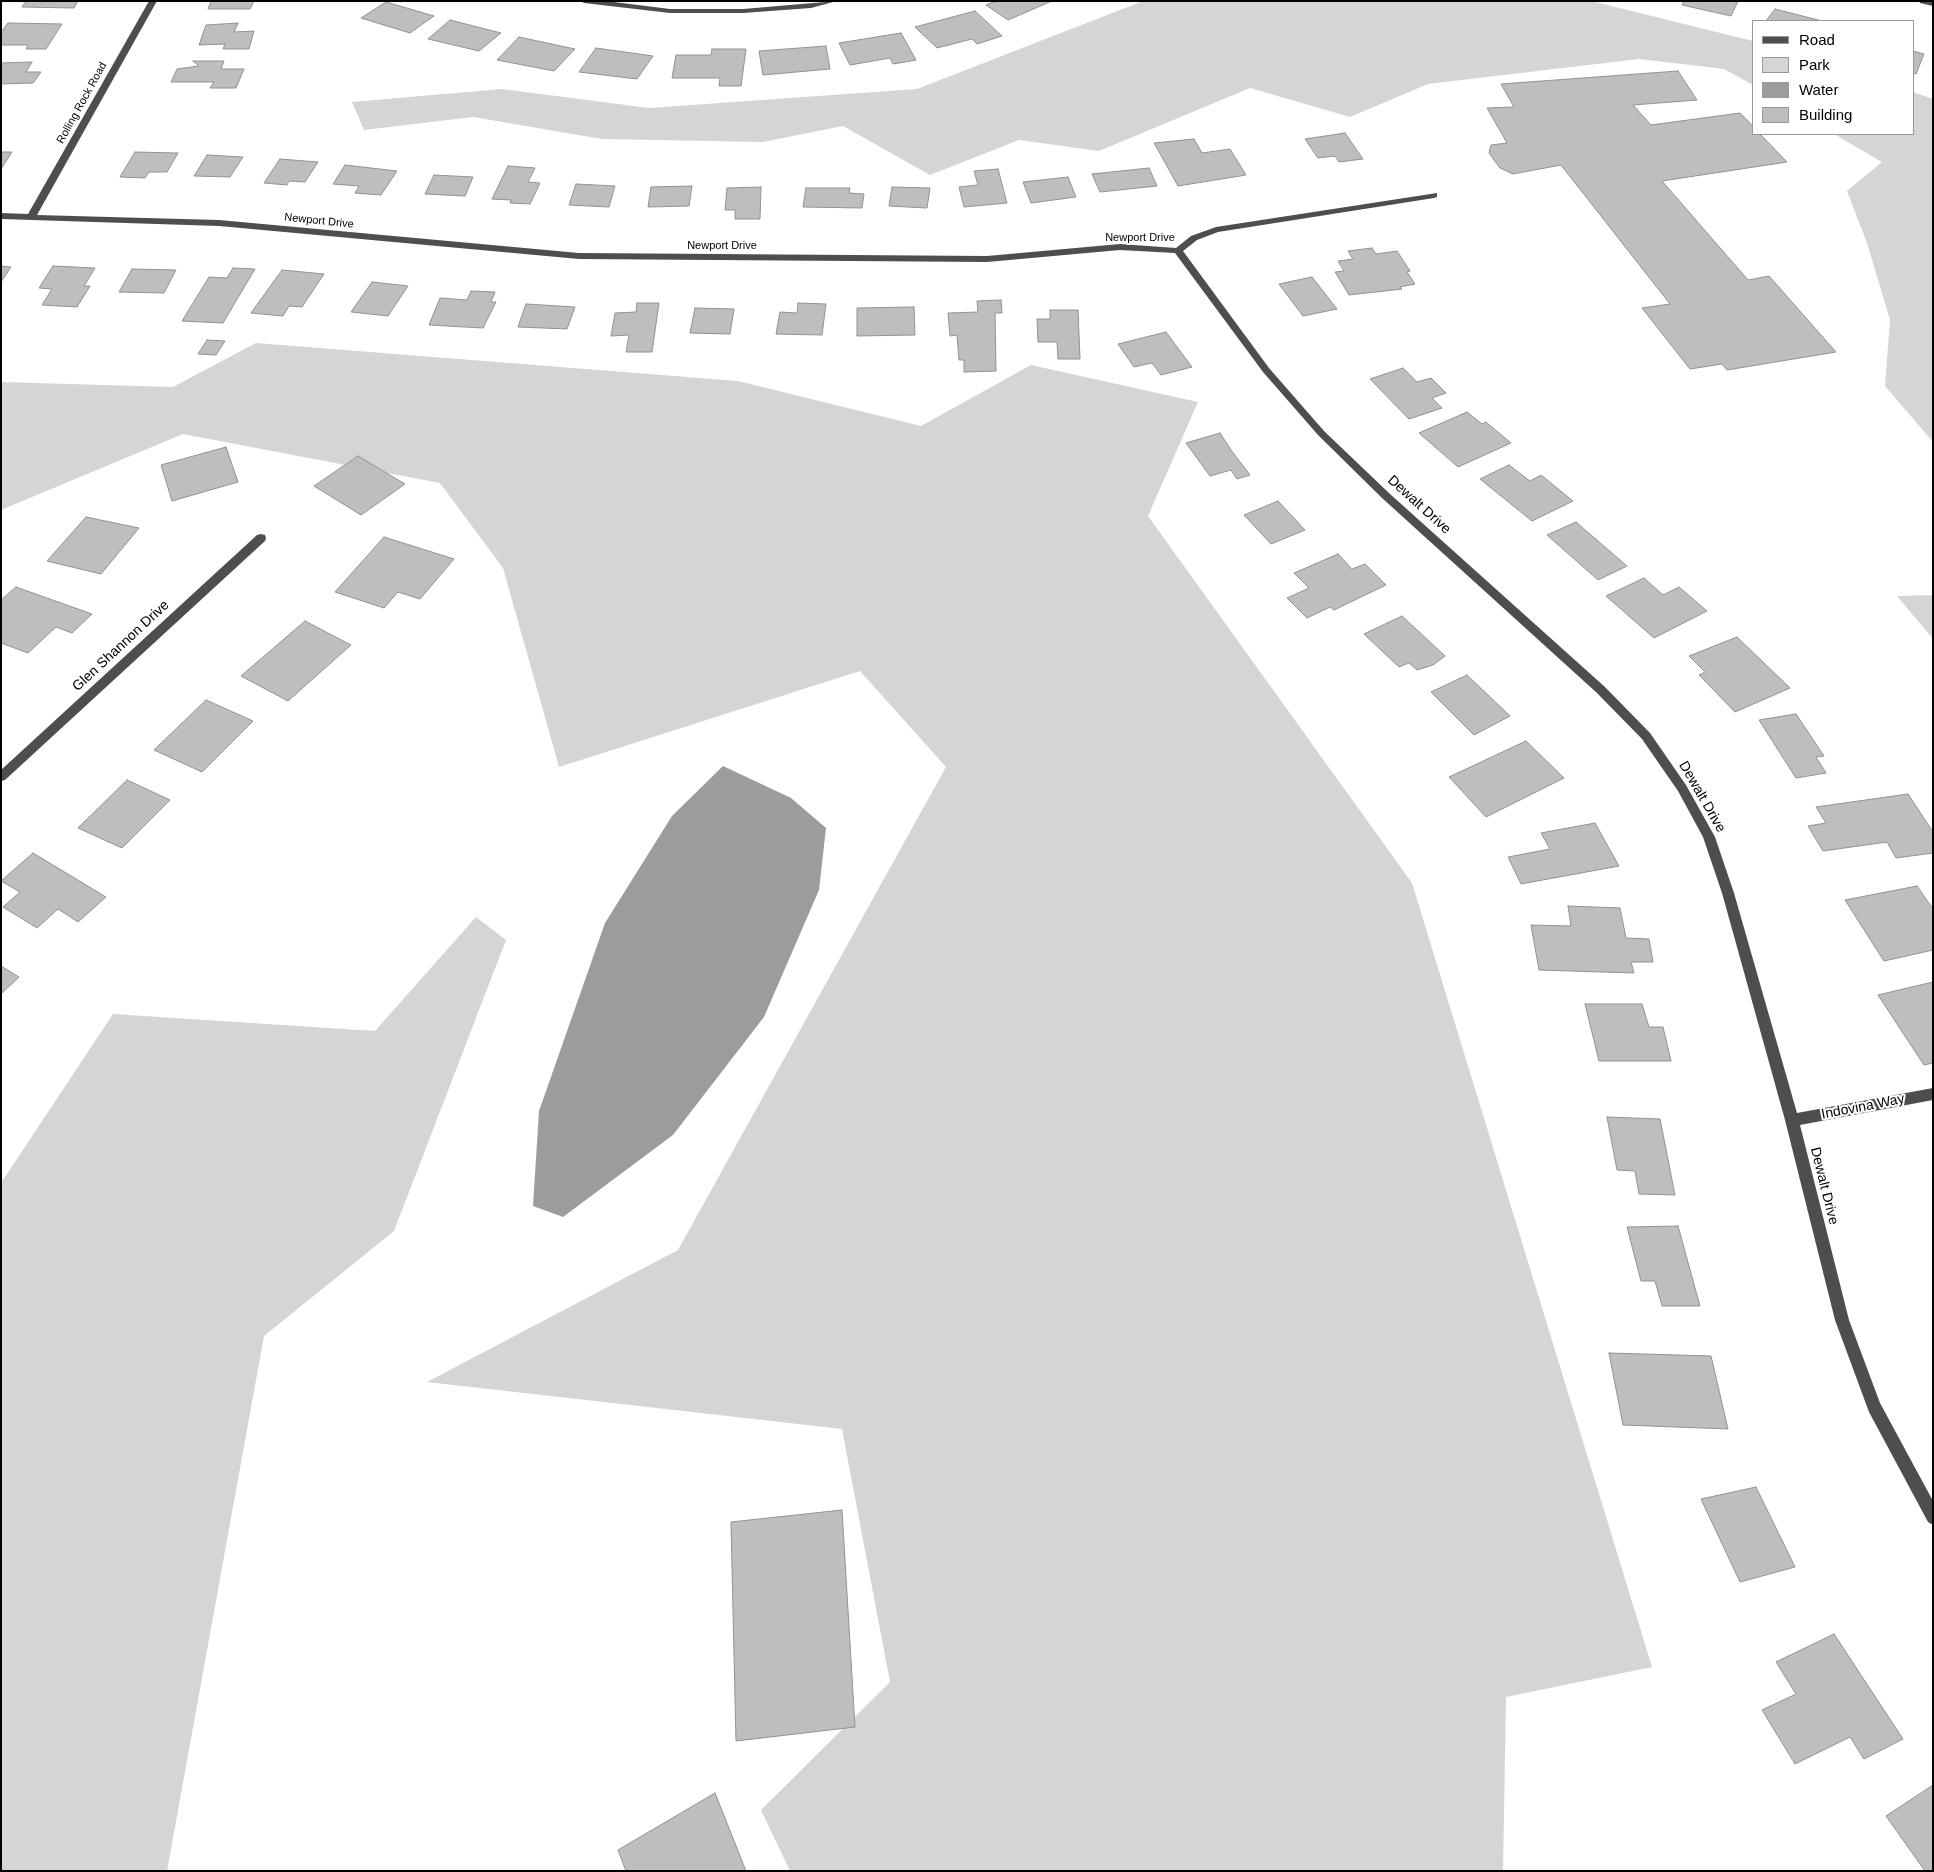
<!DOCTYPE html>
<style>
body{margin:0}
#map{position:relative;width:1934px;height:1872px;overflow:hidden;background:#fff;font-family:Helvetica,sans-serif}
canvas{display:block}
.frame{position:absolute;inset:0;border:2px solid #000;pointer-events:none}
.legend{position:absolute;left:1752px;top:20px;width:162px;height:115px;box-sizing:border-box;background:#fff;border:1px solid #999;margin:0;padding:6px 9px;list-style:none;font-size:15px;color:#000}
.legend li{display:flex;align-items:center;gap:10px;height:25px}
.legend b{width:25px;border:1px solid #999}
</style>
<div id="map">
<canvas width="1934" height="1872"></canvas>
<div class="frame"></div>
<ul class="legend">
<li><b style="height:6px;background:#4e4e4e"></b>Road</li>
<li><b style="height:14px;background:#d5d5d5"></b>Park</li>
<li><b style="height:14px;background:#9c9c9c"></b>Water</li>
<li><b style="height:14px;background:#bebebe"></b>Building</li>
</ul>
</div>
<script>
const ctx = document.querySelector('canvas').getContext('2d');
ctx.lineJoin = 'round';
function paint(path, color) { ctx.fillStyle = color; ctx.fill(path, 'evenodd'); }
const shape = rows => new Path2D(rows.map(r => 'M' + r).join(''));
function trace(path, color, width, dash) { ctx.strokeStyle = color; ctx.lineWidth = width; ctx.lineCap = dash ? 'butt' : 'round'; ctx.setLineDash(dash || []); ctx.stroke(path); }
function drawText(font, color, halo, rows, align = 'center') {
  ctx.font = font + ' Helvetica,sans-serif'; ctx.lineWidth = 4; ctx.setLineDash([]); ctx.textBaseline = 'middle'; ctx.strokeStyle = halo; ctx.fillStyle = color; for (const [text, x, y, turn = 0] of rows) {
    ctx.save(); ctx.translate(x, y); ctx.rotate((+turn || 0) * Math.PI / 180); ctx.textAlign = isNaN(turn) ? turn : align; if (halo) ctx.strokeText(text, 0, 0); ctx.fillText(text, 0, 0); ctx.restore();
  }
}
paint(shape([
 [1143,1,1591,1,1753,41,1753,85,1724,69,1639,59,1428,84,1350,117,1250,88,1099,151,1019,140,930,175,843,126,763,142,602,139,473,117,364,130,352,102,502,89,649,108,917,89],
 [1913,92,1933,99,1933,442,1885,386,1890,320,1867,243,1847,191,1882,162,1834,134,1913,134],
 [256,343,738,381,921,426,1031,365,1198,402,1148,516,1412,883,1652,1667,1506,1697,1503,1871,790,1871,761,1810,890,1682,842,1429,427,1382,678,1250,946,767,860,671,559,767,503,568,440,483,183,434,1,510,1,382,173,387],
 [1933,595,1933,639,1897,596],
 [476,917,506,940,394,1231,264,1336,167,1871,1,1871,1,1183,113,1014,375,1031]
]), '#d5d5d5');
paint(shape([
 [723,766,791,798,826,828,819,890,764,1017,673,1135,563,1217,533,1206,539,1111,605,923,672,816]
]), '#9c9c9c');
const building = shape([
 [26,1,78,1,74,8,22,7,26,1],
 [211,1,254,1,250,9,208,9,211,1],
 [996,1,1052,1,1008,20,986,5,996,1],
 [1684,1,1738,1,1731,16,1682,5,1684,1],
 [386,2,434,16,410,33,361,18,386,2],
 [1775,9,1822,21,1766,21,1775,9],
 [975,11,1002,36,977,44,972,39,937,48,915,27,975,11],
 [450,20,501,33,479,51,428,39,450,20],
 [8,23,62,24,46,49,26,49,28,45,1,45,1,32,8,23],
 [238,23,234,32,254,31,249,49,223,49,225,44,199,45,206,25,238,23],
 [901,33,916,60,893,64,890,58,850,65,839,43,901,33],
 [519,37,575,49,554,71,497,60,519,37],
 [826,46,830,69,763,75,759,51,826,46],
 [596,48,653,56,637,79,579,72,596,48],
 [712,49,746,49,741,86,719,86,720,78,672,78,676,55,711,55,712,49],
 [1913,51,1924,54,1916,74,1913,73,1913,51],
 [193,61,224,61,221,69,244,69,236,88,210,88,214,82,171,82,177,69,199,66,193,61],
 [32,62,26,72,41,72,33,83,1,84,1,63,32,62],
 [1678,71,1697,100,1633,105,1651,125,1740,113,1753,126,1753,134,1760,134,1787,162,1662,181,1748,280,1769,276,1836,352,1727,370,1722,364,1690,369,1642,308,1670,304,1561,165,1513,174,1500,168,1489,153,1491,145,1507,143,1487,108,1514,107,1501,84,1678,71],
 [1345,133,1363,159,1339,162,1335,156,1318,158,1305,139,1345,133],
 [1194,139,1202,153,1230,149,1246,175,1178,186,1154,143,1194,139],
 [1,152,12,152,1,169,1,152],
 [135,152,178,153,167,172,149,172,145,178,120,177,135,152],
 [207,155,243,157,230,177,194,176,207,155],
 [280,159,318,162,305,182,289,181,287,185,264,183,280,159],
 [345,165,397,171,381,195,355,193,359,186,333,184,345,165],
 [508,166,535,168,528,182,540,183,530,204,510,203,511,200,492,199,508,166],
 [1149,168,1157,186,1100,192,1092,174,1149,168],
 [998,169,1007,203,964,207,959,187,978,185,974,171,998,169],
 [434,175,473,177,465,196,425,194,434,175],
 [1068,177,1076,197,1031,203,1023,182,1068,177],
 [576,184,615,186,609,207,569,205,576,184],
 [692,186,689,206,648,207,651,187,692,186],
 [761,187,760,219,735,219,735,210,725,210,727,188,761,187],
 [892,187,930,188,927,208,889,206,892,187],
 [806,188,850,188,849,193,864,194,862,208,803,207,806,188],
 [1372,248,1376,254,1397,251,1410,271,1407,272,1415,284,1400,287,1402,289,1349,295,1335,272,1344,271,1338,261,1353,259,1348,251,1372,248],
 [1,266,11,267,1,282,1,266],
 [53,266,95,268,84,286,90,286,77,307,42,305,52,289,39,288,53,266],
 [233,268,255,269,223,323,182,321,209,277,227,278,233,268],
 [132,269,176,270,164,293,119,292,132,269],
 [282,270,324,274,302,307,289,306,283,316,251,313,282,270],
 [1312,277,1337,309,1303,316,1279,284,1312,277],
 [372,282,408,286,388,316,351,312,372,282],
 [471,291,495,292,491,302,496,302,483,328,429,325,440,298,467,300,471,291],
 [1001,300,1002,313,995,313,996,371,964,372,964,360,959,360,957,335,950,336,948,313,978,312,977,301,1001,300],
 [637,303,659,303,652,352,626,352,629,335,611,336,615,313,636,312,637,303],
 [798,303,826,304,822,335,776,334,780,312,797,313,798,303],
 [526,304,575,307,567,329,518,327,526,304],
 [914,307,915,335,857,336,857,308,914,307],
 [695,308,734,309,730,334,690,333,695,308],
 [1050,310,1078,310,1080,359,1058,359,1057,342,1038,342,1037,319,1050,319,1050,310],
 [1166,332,1192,367,1161,375,1152,363,1134,367,1118,344,1166,332],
 [207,340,225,341,216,355,198,354,207,340],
 [1403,368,1417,382,1431,378,1446,393,1432,398,1442,408,1409,419,1370,379,1403,368],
 [1467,412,1482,424,1486,422,1511,443,1458,467,1419,433,1467,412],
 [1220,433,1231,450,1250,475,1237,479,1231,470,1210,476,1186,443,1220,433],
 [226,447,238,482,172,501,161,465,226,447],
 [358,456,405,484,361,515,314,486,358,456],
 [1509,465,1530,481,1541,475,1573,501,1532,521,1480,479,1509,465],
 [1278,501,1305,530,1271,544,1244,515,1278,501],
 [86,517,139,528,101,574,47,561,86,517],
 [1576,522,1627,566,1598,580,1547,535,1576,522],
 [384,537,454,559,420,599,398,592,384,608,335,592,384,537],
 [1338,554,1352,569,1365,564,1386,585,1334,610,1330,607,1307,618,1287,598,1309,588,1294,573,1338,554],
 [1644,578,1663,595,1679,587,1707,611,1654,638,1606,596,1644,578],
 [16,587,92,614,72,633,56,627,28,653,1,643,1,600,16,587],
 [1402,616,1445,656,1433,665,1417,670,1409,663,1399,667,1364,634,1402,616],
 [305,621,351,645,288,701,241,676,305,621],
 [1737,637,1790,688,1735,712,1699,675,1705,672,1689,656,1737,637],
 [1467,675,1510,716,1474,735,1431,692,1467,675],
 [206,700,253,721,202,772,154,750,206,700],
 [1796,714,1824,756,1816,757,1826,773,1796,778,1759,720,1796,714],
 [1526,741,1564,778,1486,817,1449,777,1526,741],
 [127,780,170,800,122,848,78,828,127,780],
 [1908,794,1933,832,1933,853,1896,858,1887,842,1823,851,1808,826,1826,823,1816,807,1908,794],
 [1595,823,1619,866,1521,884,1508,857,1550,849,1541,833,1595,823],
 [33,853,106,897,78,922,58,909,37,928,3,907,20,892,1,881,33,853],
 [1917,886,1933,909,1933,950,1884,961,1845,900,1917,886],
 [1568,906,1620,908,1626,938,1649,939,1653,962,1631,962,1634,973,1539,970,1531,925,1571,926,1568,906],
 [1,966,19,977,1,994,1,966],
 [1933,982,1933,1063,1924,1065,1878,995,1933,982],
 [1585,1004,1642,1004,1649,1027,1663,1027,1671,1061,1599,1061,1585,1004],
 [1607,1117,1660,1119,1675,1195,1639,1194,1635,1171,1617,1170,1607,1117],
 [1678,1226,1700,1306,1662,1306,1655,1281,1641,1281,1627,1227,1678,1226],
 [1609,1353,1711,1356,1728,1429,1623,1425,1609,1353],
 [1756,1487,1795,1567,1740,1582,1701,1499,1756,1487],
 [842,1510,855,1727,736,1741,731,1522,842,1510],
 [1834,1634,1903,1739,1864,1759,1850,1737,1795,1764,1762,1710,1796,1694,1776,1662,1834,1634],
 [1933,1785,1933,1871,1925,1871,1886,1816,1933,1785],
 [715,1793,746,1871,626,1871,618,1850,715,1793]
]);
paint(building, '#bebebe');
trace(building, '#929292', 1);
paint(shape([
 [149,1,157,1,37,215,219,220,579,253,987,256,1120,244,1176,248,1191,236,1216,227,1437,193,1437,197,1434,198,1218,232,1197,240,1183,251,1269,368,1324,431,1390,494,1605,687,1650,733,1686,785,1715,837,1734,893,1797,1113,1933,1088,1933,1100,1800,1125,1849,1320,1880,1403,1933,1501,1933,1525,1928,1522,1869,1412,1835,1320,1785,1120,1722,893,1703,837,1678,791,1642,739,1597,693,1382,498,1318,435,1263,372,1175,253,1120,250,987,262,579,259,219,226,1,219,1,213,28,214,149,1],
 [580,1,606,1,670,9,743,9,837,1,811,8,743,13,670,13,584,3,580,1],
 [1919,1,1933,1,1933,6,1920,3,1919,1],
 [261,534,265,535,266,538,265,541,5,780,1,781,1,770,257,535,261,534]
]), '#4e4e4e');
drawText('11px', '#000', '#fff', [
 ["Rolling Rock Road",82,103,-61],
 ["Newport Drive",319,221,6],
 ["Newport Drive",1140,238],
 ["Newport Drive",722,246]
]);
drawText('14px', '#000', '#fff', [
 ["Dewalt Drive",1419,505,42],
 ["Glen Shannon Drive",121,646,-43],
 ["Dewalt Drive",1702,797,60],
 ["Indovina Way",1863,1107,-11],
 ["Dewalt Drive",1824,1186,76]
]);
</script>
